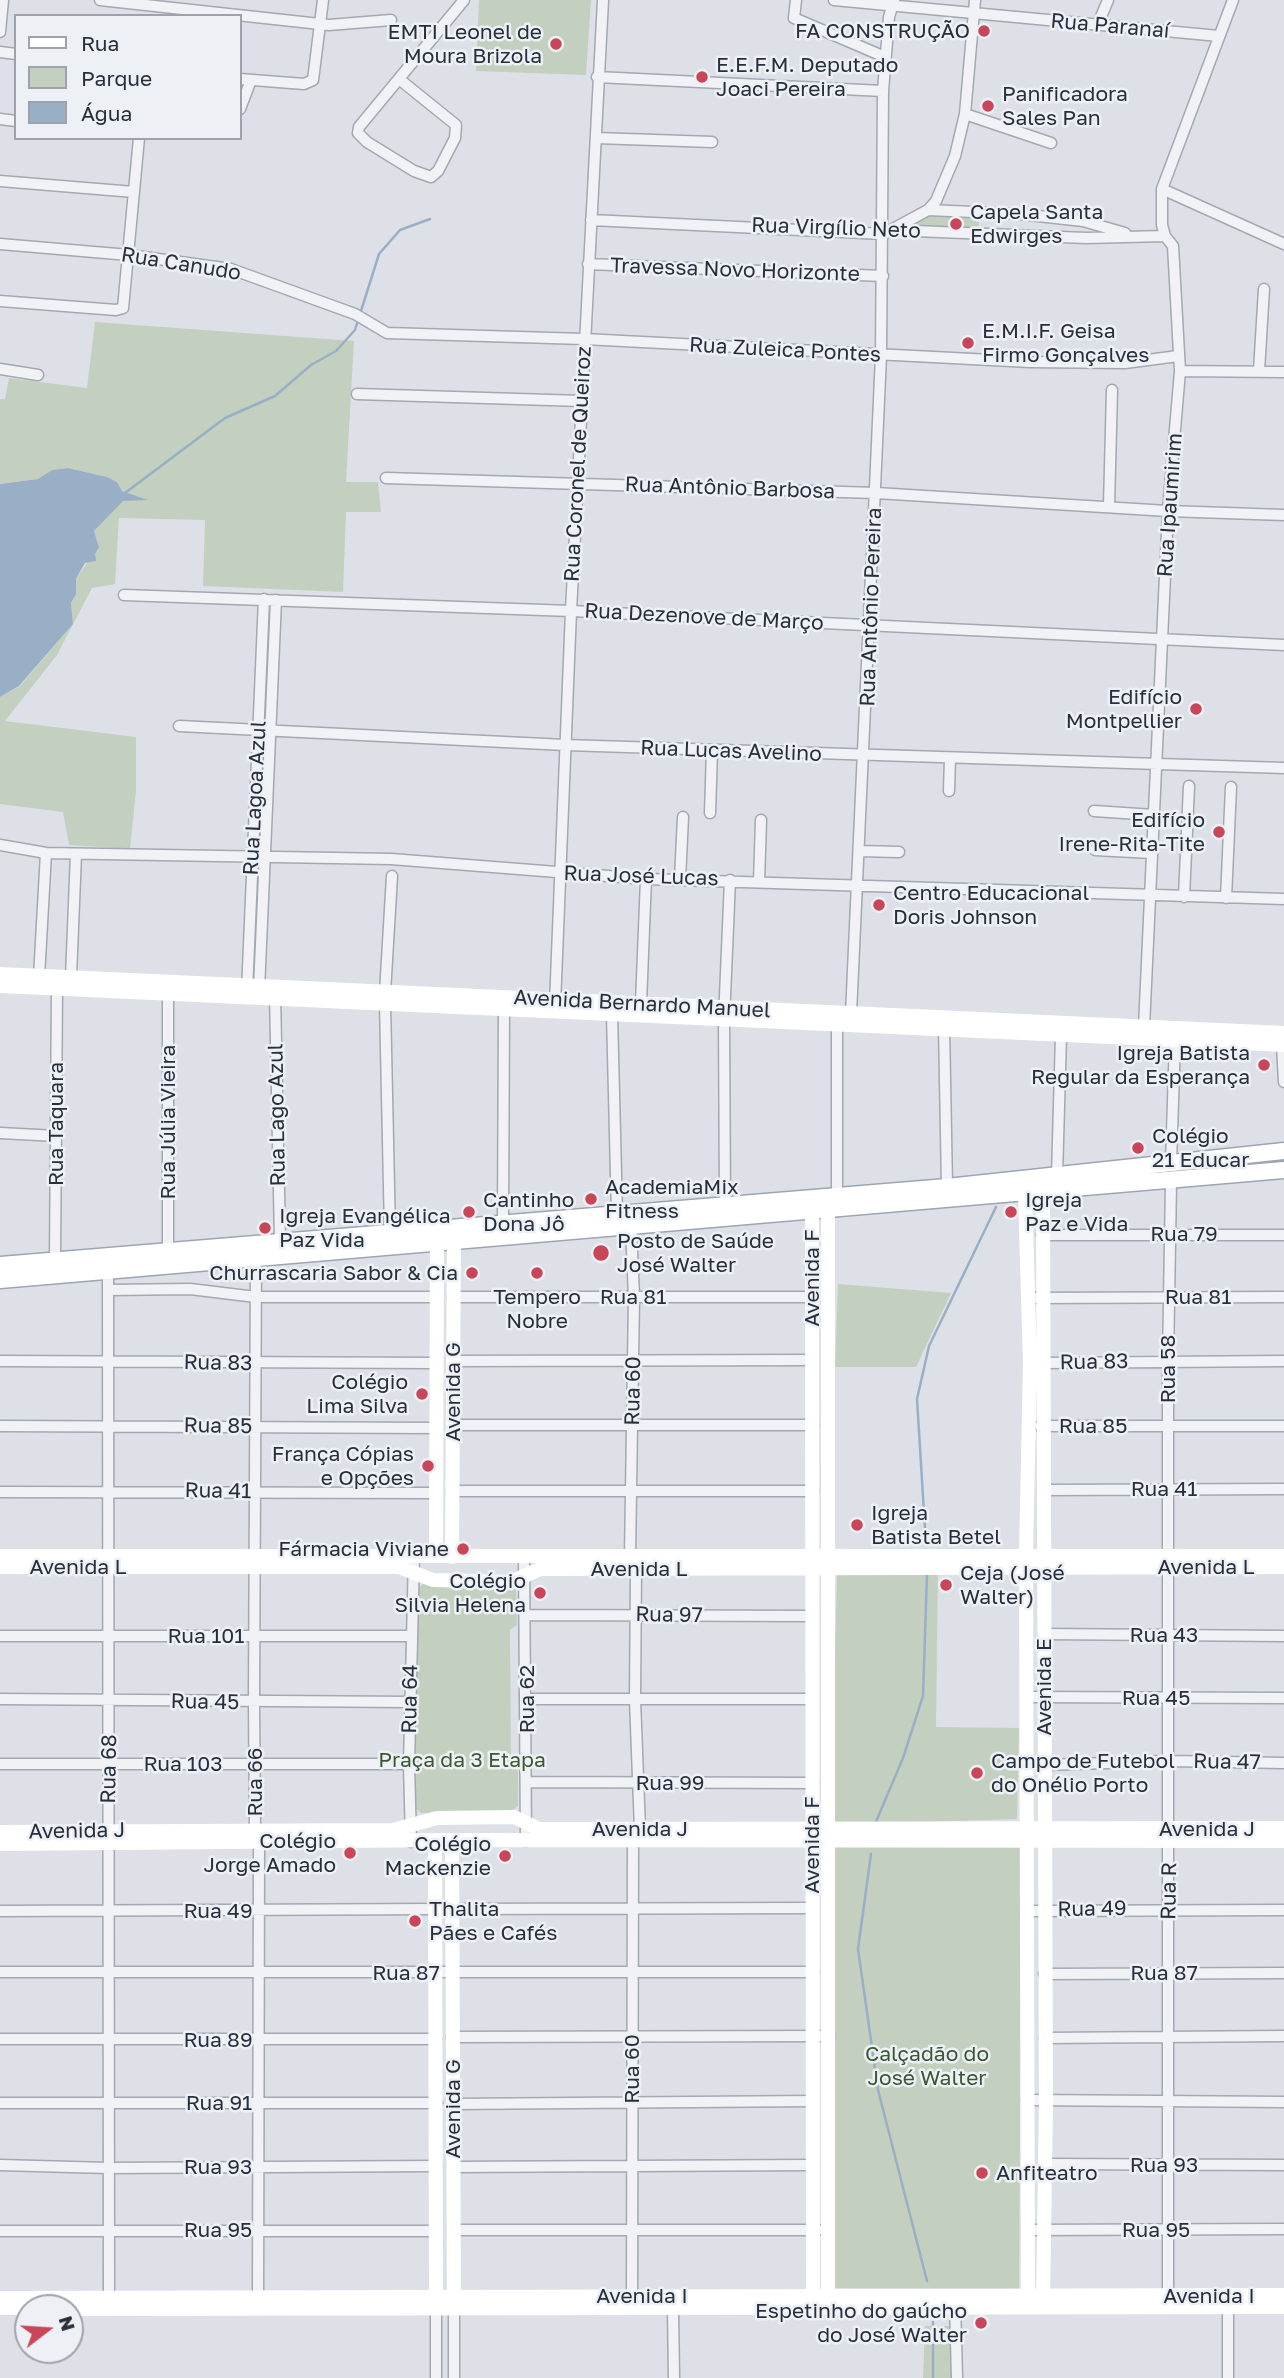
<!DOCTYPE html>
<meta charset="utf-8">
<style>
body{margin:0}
#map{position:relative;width:1284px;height:2378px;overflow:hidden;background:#dde1e7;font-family:"Golos Text",sans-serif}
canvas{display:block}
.legend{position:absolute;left:14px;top:14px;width:228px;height:126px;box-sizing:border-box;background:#edf0f4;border:2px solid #9ea3ab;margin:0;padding:9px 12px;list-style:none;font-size:21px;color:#272f3d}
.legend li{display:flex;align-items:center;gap:14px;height:35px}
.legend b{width:35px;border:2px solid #9ea3ab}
.north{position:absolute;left:14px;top:2294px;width:70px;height:70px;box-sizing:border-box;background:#edf0f4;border:2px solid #9ea3ab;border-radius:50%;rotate:73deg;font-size:19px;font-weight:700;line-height:28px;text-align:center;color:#272f3d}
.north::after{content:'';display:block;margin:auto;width:24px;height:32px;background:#c94558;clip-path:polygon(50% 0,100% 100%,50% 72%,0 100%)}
</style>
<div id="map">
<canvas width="1284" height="2378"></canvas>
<ul class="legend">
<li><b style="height:9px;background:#fff"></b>Rua</li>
<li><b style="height:19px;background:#c3d0bf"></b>Parque</li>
<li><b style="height:19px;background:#99afc6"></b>Água</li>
</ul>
<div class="north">N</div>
</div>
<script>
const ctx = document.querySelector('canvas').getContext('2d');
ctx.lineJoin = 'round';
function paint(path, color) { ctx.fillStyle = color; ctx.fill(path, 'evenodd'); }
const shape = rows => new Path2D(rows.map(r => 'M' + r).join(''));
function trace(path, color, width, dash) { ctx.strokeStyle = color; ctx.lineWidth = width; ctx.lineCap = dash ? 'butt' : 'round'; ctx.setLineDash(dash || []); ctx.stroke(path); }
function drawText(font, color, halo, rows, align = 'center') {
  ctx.font = font + ' "Golos Text",sans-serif'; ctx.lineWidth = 5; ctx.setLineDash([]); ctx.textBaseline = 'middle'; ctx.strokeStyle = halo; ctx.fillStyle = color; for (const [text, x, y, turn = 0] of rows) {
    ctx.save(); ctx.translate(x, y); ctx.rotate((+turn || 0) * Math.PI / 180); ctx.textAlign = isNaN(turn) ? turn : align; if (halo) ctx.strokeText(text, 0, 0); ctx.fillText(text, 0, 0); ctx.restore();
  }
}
paint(shape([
 [479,0,591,0,586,75,476,71],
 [930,211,979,214,979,229,918,227,916,222],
 [95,322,354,341,346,482,378,482,381,512,346,512,343,592,203,586,205,520,119,518,115,584,92,588,57,655,5,721,136,737,136,791,130,849,69,845,63,812,0,804,0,697,20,686,73,624,71,603,76,594,76,579,99,546,94,531,122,501,145,499,122,491,117,482,107,477,68,468,52,470,38,479,0,484,0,399,5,399,9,378,87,388],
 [838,1284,951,1293,916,1367,835,1367],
 [837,1573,938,1573,936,1727,1019,1728,1017,1819,831,1825],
 [423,1584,509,1584,516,1590,517,1625,510,1630,511,1764,518,1769,518,1806,510,1812,421,1813,414,1807,416,1591],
 [832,1845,1022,1845,1019,2289,832,2288],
 [925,2326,951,2326,951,2378,923,2378]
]), '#c3d0bf');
paint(shape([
 [68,468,107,477,117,482,122,491,148,500,123,501,94,531,99,547,95,554,96,561,85,563,76,579,76,594,71,603,73,624,19,686,0,697,0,484,38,479,52,470]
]), '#99afc6');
trace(shape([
 [360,314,379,254,400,230,430,219],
 [125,493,225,418,275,396,311,365,336,351,355,330,358,320],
 [926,1545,917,1399,929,1346,996,1207],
 [875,1824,903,1758,923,1696,927,1574],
 [871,1854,858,1949,878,2090,927,2281],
 [933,2378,933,2322]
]), '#99afc6', 2.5);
const street = shape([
 [100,0,329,25,391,20],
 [796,0,794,18,885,57],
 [834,0,1219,36],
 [1098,24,1108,0],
 [0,32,3,0],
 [0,52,16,54],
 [597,77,883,91],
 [240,79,304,84,313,80,323,0],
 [399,79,456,125,455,138,438,171,431,177,414,171,367,142,358,133,359,127,464,0],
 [240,109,251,80],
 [965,114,1051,143],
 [0,119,16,121],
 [596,138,712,142],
 [0,181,134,192],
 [1162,189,1284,244],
 [928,210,1020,214,1083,221,1125,233],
 [591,220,884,234,891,230,1086,238,1165,236],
 [893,229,928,210,936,201,955,156,965,114,975,0],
 [0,244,129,255,231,269,355,314,387,333,584,339,1030,362,1125,363,1178,356],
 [588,264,883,276],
 [0,301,116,310,123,308,139,138],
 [0,369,38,375],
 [1180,371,1284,372],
 [1259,371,1264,289],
 [357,394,582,401],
 [386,478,876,493,1168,511,1284,515],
 [1109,506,1112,390],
 [124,595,571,611,1284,645],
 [179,726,565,745,1284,768],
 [949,791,950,758],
 [1094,811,1154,815],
 [710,813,712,750],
 [0,845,46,853,391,859,646,879,1284,899],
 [1095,850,1152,853],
 [859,851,899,852],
 [680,879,683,817],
 [759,882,761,820],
 [1184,897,1189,786],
 [1226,898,1231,787],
 [39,977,46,853],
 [71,977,76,854],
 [259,990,276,600],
 [247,991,264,599],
 [275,993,280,1241],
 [385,993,392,876],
 [385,1003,390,1232],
 [641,1003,646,879],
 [555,1004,571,611,603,0],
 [612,1014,617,1214],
 [944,1026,947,1187],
 [1144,1027,1168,511,1180,371,1173,246,1165,236,1162,225,1162,189,1233,0],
 [1282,1045,1284,1082],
 [0,1133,57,1136],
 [1171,1163,1175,1040],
 [1057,1176,1061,1035],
 [837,1199,837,1026,851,1014,881,356,883,91,889,17,894,0],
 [725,1204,724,1019,730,880],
 [503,1222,504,1010],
 [1042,1235,1284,1235],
 [168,1250,168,994],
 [256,1257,254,1702,255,1831,259,1842,258,2303],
 [55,1260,57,987],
 [108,1270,109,2302],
 [108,1290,190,1289,256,1297,436,1297],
 [453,1297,812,1297],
 [1029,1298,1284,1297],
 [0,1361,435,1363],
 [454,1361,812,1360],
 [1040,1363,1284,1361],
 [454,1425,813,1425],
 [0,1426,436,1428],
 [1040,1426,1284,1426],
 [1044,1490,1284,1489],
 [452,1491,813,1491],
 [0,1492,436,1493],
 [630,1556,634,1297,631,1227],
 [524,1558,526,1841],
 [636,1569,635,1700,640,1829],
 [526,1615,812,1616],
 [1044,1634,1284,1636],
 [0,1636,411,1636],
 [1028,1697,1284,1698],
 [0,1699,410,1702],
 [527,1699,812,1699],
 [0,1764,409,1764],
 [1045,1765,1168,1761,1284,1763],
 [527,1782,813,1783],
 [411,1842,409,1764,414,1556],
 [453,1909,812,1908],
 [0,1911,435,1909],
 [1027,1911,1284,1910],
 [0,1972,813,1972],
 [1044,1974,1284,1973],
 [452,2037,829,2036],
 [1045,2038,1284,2036],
 [0,2039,436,2039],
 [1027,2100,1284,2102],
 [0,2103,437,2103],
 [453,2104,813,2101],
 [1045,2164,1284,2165],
 [0,2165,108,2168,436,2166],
 [453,2167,813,2165],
 [454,2230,818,2230],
 [1028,2230,1284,2229],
 [0,2231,436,2231],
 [632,2296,633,1841],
 [1168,2296,1168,1361,1171,1182],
 [955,2302,957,2378],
 [1228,2303,1228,2378],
 [673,2309,674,2378],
 [436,2378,436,2308],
 [454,2378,454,2308]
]);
const primary = shape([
 [0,1265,947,1187,1284,1151],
 [0,1280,1284,1170]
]);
trace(street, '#a3a8b1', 13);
trace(primary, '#9da5b2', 19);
trace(street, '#f0f2f5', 10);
trace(shape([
 [0,974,1284,1033],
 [0,986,1284,1045],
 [1025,1194,1030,1363,1026,1555,1028,2302],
 [821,1200,828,1218,828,2302],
 [0,1556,1284,1556],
 [436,1556,437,1232],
 [452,1557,454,1233],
 [0,1567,399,1567,433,1580,511,1582,540,1569,1284,1567],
 [0,1832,393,1830,437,1818,514,1817,539,1829,1284,1828],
 [452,1840,454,2304],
 [435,1841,436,2305],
 [0,1844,452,1840,1284,1841],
 [0,2298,1284,2295],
 [813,2303,812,1211,816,1201],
 [1043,2304,1046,2101,1043,1193],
 [0,2308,28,2308],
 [70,2309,1284,2307]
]), '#fff', 14);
trace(primary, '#fff', 16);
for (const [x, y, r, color] of [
 [984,31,7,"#c94558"],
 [556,44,7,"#c94558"],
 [702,77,7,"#c94558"],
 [988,106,7,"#c94558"],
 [956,224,7,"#c94558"],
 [968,343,7,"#c94558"],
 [1196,709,7,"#c94558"],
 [1219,832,7,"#c94558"],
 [879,905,7,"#c94558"],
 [1264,1065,7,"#c94558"],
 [1138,1148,7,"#c94558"],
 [591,1199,7,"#c94558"],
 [469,1212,7,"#c94558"],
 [1011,1212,7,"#c94558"],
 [265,1228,7,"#c94558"],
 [601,1253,9,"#c94558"],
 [472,1273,7,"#c94558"],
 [537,1273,7,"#c94558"],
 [422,1394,7,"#c94558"],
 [428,1466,7,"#c94558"],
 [857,1525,7,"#c94558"],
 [463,1549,7,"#c94558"],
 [946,1585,7,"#c94558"],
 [540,1593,7,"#c94558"],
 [977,1773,7,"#c94558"],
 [350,1853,7,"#c94558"],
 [505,1856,7,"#c94558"],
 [415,1921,7,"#c94558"],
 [982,2173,7,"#c94558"],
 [981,2323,7,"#c94558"]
]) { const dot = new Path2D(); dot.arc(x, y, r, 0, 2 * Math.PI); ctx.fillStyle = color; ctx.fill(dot); trace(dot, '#edf0f4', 2.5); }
drawText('21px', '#272f3d', '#edf0f4', [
 ["Rua Paranaí",1110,26,5],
 ["Rua Virgílio Neto",836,228,2],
 ["Rua Canudo",181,264,9],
 ["Travessa Novo Horizonte",735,270,2],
 ["Rua Zuleica Pontes",785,350,3],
 ["Rua Coronel de Queiroz",578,464,-87],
 ["Rua Antônio Barbosa",730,488,2],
 ["Rua Ipaumirim",1170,505,-86],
 ["Rua Antônio Pereira",871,607,-88],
 ["Rua Dezenove de Março",704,617,3],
 ["Rua Lucas Avelino",731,751,2],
 ["Rua Lagoa Azul",255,798,-87],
 ["Rua José Lucas",641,876,2],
 ["Avenida Bernardo Manuel",642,1004,3],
 ["Rua Lago Azul",277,1115,-91],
 ["Rua Júlia Vieira",168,1122,-90],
 ["Rua Taquara",56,1124,-90],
 ["Rua 79",1184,1234],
 ["Avenida F",812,1278,-90],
 ["Rua 81",633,1297],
 ["Rua 81",1198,1297],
 ["Rua 83",1094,1362,-1],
 ["Rua 83",218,1363,1],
 ["Rua 58",1168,1369,-90],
 ["Rua 60",633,1391,-89],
 ["Avenida G",453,1392,-90],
 ["Rua 85",218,1426,1],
 ["Rua 85",1093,1426],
 ["Rua 41",1164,1489],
 ["Rua 41",218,1491,1],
 ["Avenida L",78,1567],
 ["Avenida L",1206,1567],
 ["Avenida L",639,1569],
 ["Rua 97",669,1615,1],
 ["Rua 43",1164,1635],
 ["Rua 101",206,1636],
 ["Avenida E",1044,1687,-90],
 ["Rua 45",1156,1698],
 ["Rua 64",410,1699,-89],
 ["Rua 62",527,1699,-90],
 ["Rua 45",205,1702,1],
 ["Rua 47",1227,1762,1],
 ["Rua 103",183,1764],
 ["Rua 68",109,1769,-89],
 ["Rua 66",255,1782,-90],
 ["Rua 99",670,1783],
 ["Avenida J",640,1829],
 ["Avenida J",1207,1829],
 ["Avenida J",77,1831,-1],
 ["Avenida F",812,1845,-90],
 ["Rua R",1169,1891,-89],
 ["Rua 49",1092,1909,-1],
 ["Rua 49",218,1911],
 ["Rua 87",406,1973],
 ["Rua 87",1164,1973],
 ["Rua 89",218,2040],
 ["Rua 60",632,2069,-90],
 ["Rua 91",219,2103],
 ["Avenida G",453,2109,-90],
 ["Rua 93",1164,2165],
 ["Rua 93",218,2167],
 ["Rua 95",218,2230],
 ["Rua 95",1156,2230],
 ["Avenida I",642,2296],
 ["Avenida I",1209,2296]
]);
drawText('21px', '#272f3d', '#edf0f4', [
 ["FA CONSTRUÇÃO",970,31,"right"],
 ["EMTI Leonel de",542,32,"right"],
 ["Moura Brizola",542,56,"right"],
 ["E.E.F.M. Deputado",716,65],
 ["Joaci Pereira",716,89],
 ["Panificadora",1002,94],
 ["Sales Pan",1002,118],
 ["Capela Santa",970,212],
 ["Edwirges",970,236],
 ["E.M.I.F. Geisa",982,331],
 ["Firmo Gonçalves",982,355],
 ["Edifício",1182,697,"right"],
 ["Montpellier",1182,721,"right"],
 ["Edifício",1205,820,"right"],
 ["Irene-Rita-Tite",1205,844,"right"],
 ["Centro Educacional",893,893],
 ["Doris Johnson",893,917],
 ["Igreja Batista",1250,1053,"right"],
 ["Regular da Esperança",1250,1077,"right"],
 ["Colégio",1152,1136],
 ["21 Educar",1152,1160],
 ["AcademiaMix",605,1187],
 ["Fitness",605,1211],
 ["Cantinho",483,1200],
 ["Dona Jô",483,1224],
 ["Igreja",1025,1200],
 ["Paz e Vida",1025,1224],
 ["Igreja Evangélica",279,1216],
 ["Paz Vida",279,1240],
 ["Posto de Saúde",617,1241],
 ["José Walter",617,1265],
 ["Churrascaria Sabor & Cia",458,1273,"right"],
 ["Tempero",537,1297,"center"],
 ["Nobre",537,1321,"center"],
 ["Colégio",408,1382,"right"],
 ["Lima Silva",408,1406,"right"],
 ["França Cópias",414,1454,"right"],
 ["e Opções",414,1478,"right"],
 ["Igreja",871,1513],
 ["Batista Betel",871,1537],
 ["Fármacia Viviane",449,1549,"right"],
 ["Ceja (José",960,1573],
 ["Walter)",960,1597],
 ["Colégio",526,1581,"right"],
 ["Silvia Helena",526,1605,"right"],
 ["Campo de Futebol",991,1761],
 ["do Onélio Porto",991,1785],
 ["Colégio",336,1841,"right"],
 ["Jorge Amado",336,1865,"right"],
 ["Colégio",491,1844,"right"],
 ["Mackenzie",491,1868,"right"],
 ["Thalita",429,1909],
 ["Pães e Cafés",429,1933],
 ["Anfiteatro",996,2173],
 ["Espetinho do gaúcho",967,2311,"right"],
 ["do José Walter",967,2335,"right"]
], 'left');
drawText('21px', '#3b5835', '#edf0f4', [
 ["Praça da 3 Etapa",462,1760],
 ["Calçadão do",927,2054],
 ["José Walter",927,2078]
]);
</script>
